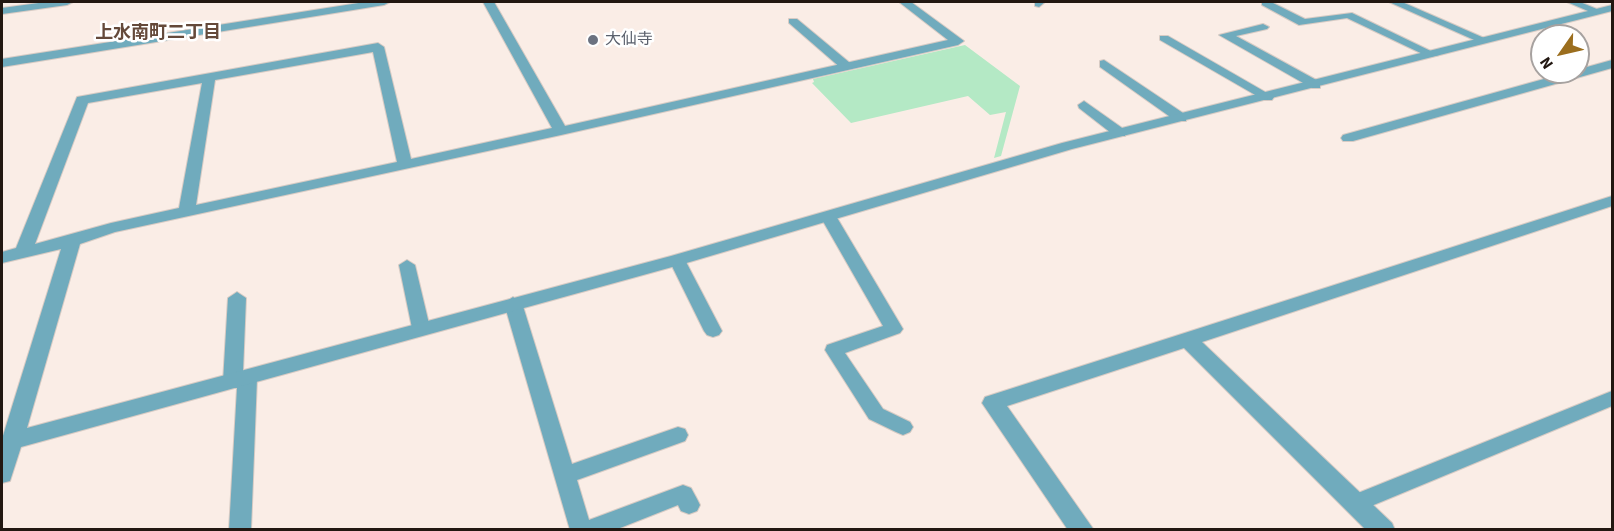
<!DOCTYPE html>
<meta charset="utf-8">
<style>
body{margin:0}
#map{position:relative;width:1614px;height:531px;overflow:hidden;background:#faede6;font-family:"Source Sans 3",sans-serif}
canvas{display:block}
.frame{position:absolute;inset:0;border:3px solid #221711;pointer-events:none}
.north{position:absolute;left:1530px;top:24px;width:60px;height:60px;box-sizing:border-box;background:#fff;border:2px solid #a7a2a0;border-radius:50%;rotate:236deg;font-size:16px;font-weight:700;line-height:24px;text-align:center;color:#221711}
.north::after{content:'';display:block;margin:auto;width:21px;height:27px;background:#9b6e1e;clip-path:polygon(50% 0,100% 100%,50% 72%,0 100%)}
</style>
<div id="map">
<canvas width="1614" height="531"></canvas>
<div class="frame"></div>
<div class="north">N</div>
</div>
<script>
const ctx = document.querySelector('canvas').getContext('2d');
ctx.lineJoin = 'round';
function paint(path, color) { ctx.fillStyle = color; ctx.fill(path, 'evenodd'); }
const shape = rows => new Path2D(rows.map(r => 'M' + r).join(''));
function trace(path, color, width, dash) { ctx.strokeStyle = color; ctx.lineWidth = width; ctx.lineCap = dash ? 'butt' : 'round'; ctx.setLineDash(dash || []); ctx.stroke(path); }
function drawText(font, color, halo, rows, align = 'center') {
  ctx.font = font + ' "Source Sans 3","Noto Sans JP",sans-serif'; ctx.lineWidth = 5; ctx.setLineDash([]); ctx.textBaseline = 'middle'; ctx.strokeStyle = halo; ctx.fillStyle = color; for (const [text, x, y, turn = 0] of rows) {
    ctx.save(); ctx.translate(x, y); ctx.rotate((+turn || 0) * Math.PI / 180); ctx.textAlign = isNaN(turn) ? turn : align; if (halo) ctx.strokeText(text, 0, 0); ctx.fillText(text, 0, 0); ctx.restore();
  }
}
paint(shape([
 [965,45,1020,86,1001,156,994,158,1006,112,990,115,968,96,851,123,812,83,814,82,813,79]
]), '#b4e9c5');
const lane = shape([
 [1035,2,1045,2,1039,7,1035,6,1035,2],
 [1262,2,1271,2,1305,19,1352,13,1439,55,1429,57,1347,18,1299,25,1262,5,1262,2],
 [1389,2,1402,2,1491,41,1481,43,1389,2],
 [1567,2,1580,2,1604,12,1595,14,1567,2],
 [789,19,797,19,850,63,850,69,842,69,789,23,789,19],
 [1263,24,1269,27,1267,29,1236,36,1320,82,1320,88,1312,88,1219,35,1263,24],
 [1160,36,1168,36,1274,97,1272,100,1264,100,1160,40,1160,36],
 [1104,60,1186,115,1186,121,1176,121,1100,67,1100,61,1104,60],
 [1612,60,1612,68,1353,141,1343,141,1341,138,1343,135,1612,60],
 [1084,101,1125,130,1125,136,1115,136,1079,108,1078,105,1084,101],
 [828,211,836,216,903,329,900,333,845,353,883,409,910,422,913,427,910,432,903,435,896,432,869,419,825,350,827,345,883,326,820,216,828,211],
 [677,255,685,260,722,331,719,335,713,337,707,335,704,331,669,260,677,255],
 [407,260,415,265,430,328,427,332,421,334,415,332,412,328,399,265,407,260],
 [237,292,246,298,243,372,254,373,257,378,251,530,229,530,237,388,226,387,223,382,228,298,237,292],
 [513,297,522,303,572,464,678,427,685,429,688,435,685,441,577,480,589,520,683,485,691,488,697,499,700,505,697,511,689,514,681,511,678,505,615,530,570,530,504,303,513,297],
 [1612,391,1612,406,1364,509,1356,512,1348,509,1345,503,1348,497,1612,391]
]);
const street = shape([
 [46,2,73,2,67,5,2,14,2,8,46,2],
 [365,2,390,2,384,5,2,67,2,59,365,2],
 [483,2,494,2,565,126,948,40,899,2,911,2,964,41,958,45,561,135,115,232,80,244,27,428,671,256,1062,143,1612,5,1612,11,1072,149,683,264,21,447,10,481,2,483,2,439,61,249,2,263,2,252,16,248,77,97,378,43,384,47,411,159,552,128,483,2],
 [373,52,397,162,196,205,215,80,373,52],
 [202,83,179,208,111,223,35,244,88,103,202,83],
 [1612,196,1612,206,1202,342,1392,523,1395,530,1366,530,1184,348,1007,406,1094,530,1068,530,982,403,985,397,1612,196]
]);
trace(lane, '#d7cbc4', 2);
trace(street, '#d7cbc4', 2);
paint(lane, '#70abbd');
paint(street, '#70abbd');
for (const [x, y, r, color] of [
 [593,40,6,"#6b7280"]
]) { const dot = new Path2D(); dot.arc(x, y, r, 0, 2 * Math.PI); ctx.fillStyle = color; ctx.fill(dot); trace(dot, '#fff', 2); }
drawText('16px', '#5b616d', '#fff', [
 ["大仙寺",605,40]
], 'left');
drawText('bold 18px', '#64493a', '#fff', [
 ["上水南町二丁目",158,34]
]);
</script>
